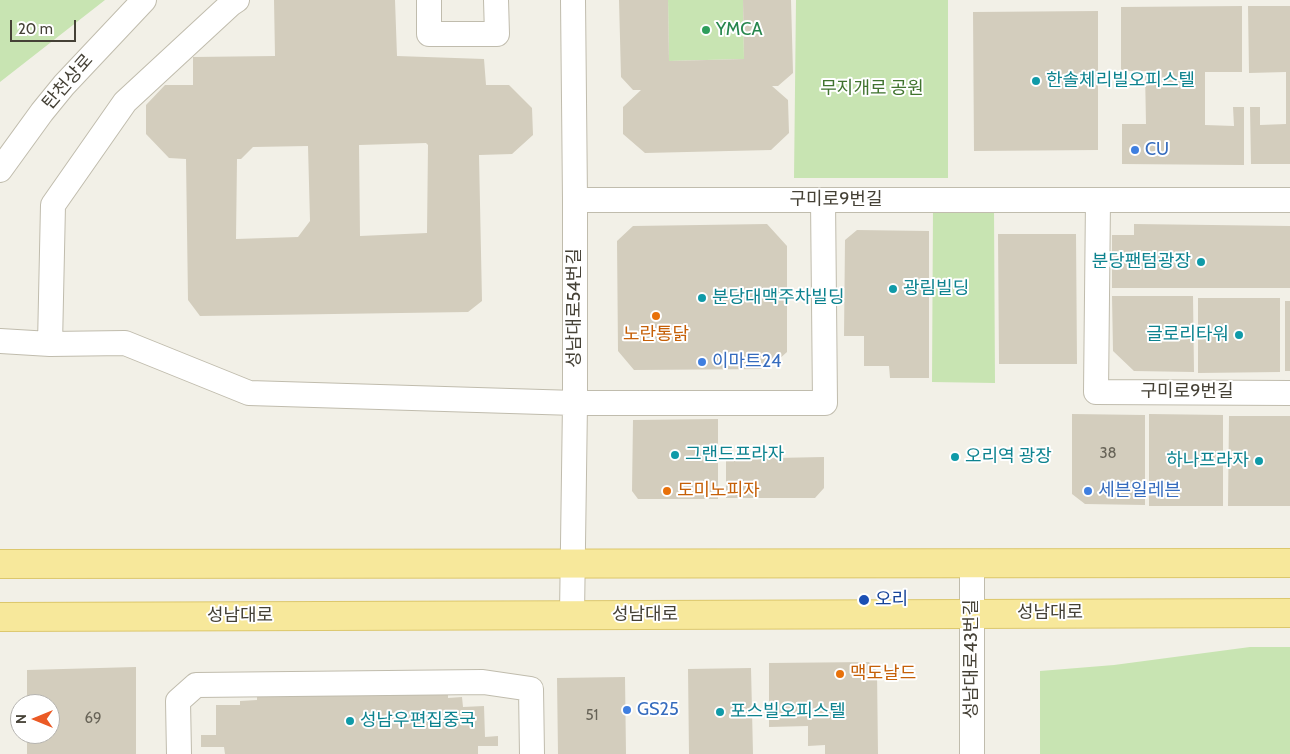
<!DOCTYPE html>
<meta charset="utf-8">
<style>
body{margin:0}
#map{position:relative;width:1290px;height:754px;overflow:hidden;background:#f2f0e7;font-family:Cabin,sans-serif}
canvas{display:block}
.north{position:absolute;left:10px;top:694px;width:50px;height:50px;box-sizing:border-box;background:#fff;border:1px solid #b5b3af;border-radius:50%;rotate:270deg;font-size:14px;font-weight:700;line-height:20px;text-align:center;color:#454136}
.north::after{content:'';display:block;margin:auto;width:18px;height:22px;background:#eb5a25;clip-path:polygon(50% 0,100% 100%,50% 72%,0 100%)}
.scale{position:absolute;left:10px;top:20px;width:66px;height:22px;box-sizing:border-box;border:2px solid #454136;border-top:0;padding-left:6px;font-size:15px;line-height:18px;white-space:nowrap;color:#454136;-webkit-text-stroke:4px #fff;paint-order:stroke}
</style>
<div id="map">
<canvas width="1290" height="754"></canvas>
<div class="north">N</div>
<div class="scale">20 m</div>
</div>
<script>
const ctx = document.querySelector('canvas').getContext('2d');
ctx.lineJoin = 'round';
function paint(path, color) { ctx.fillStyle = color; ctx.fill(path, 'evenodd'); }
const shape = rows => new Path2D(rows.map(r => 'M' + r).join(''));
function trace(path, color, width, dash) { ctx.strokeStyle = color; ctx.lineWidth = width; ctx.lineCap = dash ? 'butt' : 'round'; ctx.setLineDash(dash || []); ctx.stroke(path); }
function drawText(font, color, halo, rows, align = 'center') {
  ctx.font = font + ' Cabin,"Noto Sans KR",sans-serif'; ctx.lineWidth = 4; ctx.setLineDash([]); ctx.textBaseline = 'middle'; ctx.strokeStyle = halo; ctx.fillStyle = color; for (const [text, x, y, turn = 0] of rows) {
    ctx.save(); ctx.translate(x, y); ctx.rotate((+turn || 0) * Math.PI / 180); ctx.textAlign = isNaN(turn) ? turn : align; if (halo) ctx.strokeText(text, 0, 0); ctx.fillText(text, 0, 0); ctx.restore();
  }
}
paint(shape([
 [0,0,105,0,0,82],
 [668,0,743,0,744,59,669,61],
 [796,0,948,0,948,178,794,178],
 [933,208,994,209,995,383,932,382],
 [1250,647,1290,647,1290,754,1040,754,1040,671,1114,665]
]), '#c8e4b2');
paint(shape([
 [274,0,395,0,397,56,484,59,486,85,509,85,532,108,533,135,512,154,479,155,482,301,468,312,200,316,188,300,186,159,169,158,146,134,146,105,165,85,193,85,193,57,275,56],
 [426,143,428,145,427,233,360,236,359,145],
 [308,146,310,221,298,237,236,239,237,159,241,159,253,147],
 [619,0,668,0,669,61,744,59,743,0,791,0,793,73,778,86,772,86,788,100,789,133,771,150,645,153,623,134,623,107,641,90,633,90,621,77],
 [1242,6,1242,72,1205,72,1205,125,1234,126,1233,107,1244,107,1244,165,1122,164,1122,124,1146,124,1145,71,1121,71,1121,7],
 [1248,6,1290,6,1290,164,1251,164,1250,107,1260,107,1260,125,1286,124,1286,72,1249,73],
 [1098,11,1098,150,974,151,973,12],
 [767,224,787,246,787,352,768,369,634,370,618,351,617,241,633,226],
 [1134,224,1290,226,1290,288,1112,288,1112,235,1134,235],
 [857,230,929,231,929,378,890,378,889,366,864,366,864,336,844,336,845,240],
 [998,234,1076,234,1077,364,999,364],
 [1112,296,1193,296,1194,372,1134,371,1113,351],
 [1198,298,1280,298,1280,372,1198,373],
 [1285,301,1290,301,1290,371,1285,371],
 [1072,414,1145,415,1145,505,1085,504,1072,494],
 [1149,414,1223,415,1223,506,1149,506],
 [1229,416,1290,416,1290,506,1228,506],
 [718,419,718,499,638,499,632,491,633,420],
 [824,457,824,488,815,498,726,498,726,459],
 [869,662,877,671,878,754,825,754,825,745,808,746,808,726,769,727,769,663],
 [136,667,136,754,27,754,27,734,50,734,50,704,27,704,27,670],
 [751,668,753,754,689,754,688,669],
 [625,677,626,754,558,754,557,678],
 [448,692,448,698,462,697,463,707,484,706,485,737,498,736,498,746,478,746,478,754,225,754,224,747,201,747,201,735,216,735,216,705,240,705,240,701,257,700,257,693]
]), '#d3cdbd');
const minor = shape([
 [429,0,429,34,497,34,496,0],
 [0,170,42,112,64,85,144,0],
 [575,200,1290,200],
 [1098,200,1096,392,1290,393],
 [0,341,50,344,125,343,249,393,575,403,825,403,823,200],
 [50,344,53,205,125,102,231,4,237,0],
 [972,563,972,754],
 [572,615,575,403,575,200,573,0],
 [179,754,178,701,196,685,483,682,531,689,532,754]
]);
const major = shape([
 [0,564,1290,563],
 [0,617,1290,613]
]);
trace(minor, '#c0bcad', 26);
trace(major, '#dcc76c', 30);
trace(minor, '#fff', 24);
trace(major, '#f7e89b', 28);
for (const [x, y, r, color] of [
 [706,30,5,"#2e9e5b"],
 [1036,81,5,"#0f9aa8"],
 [1135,150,5,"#3f7fe0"],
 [1201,262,5,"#0f9aa8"],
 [893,289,5,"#0f9aa8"],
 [702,298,5,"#0f9aa8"],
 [656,316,5,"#e8710a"],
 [1239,335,5,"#0f9aa8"],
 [702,362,5,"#3f7fe0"],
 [675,455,5,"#0f9aa8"],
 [955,457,5,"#0f9aa8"],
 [1259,461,5,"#0f9aa8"],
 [667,491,5,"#e8710a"],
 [1088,491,5,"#3f7fe0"],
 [864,600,6,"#1a4fb4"],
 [840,674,5,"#e8710a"],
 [627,710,5,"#3f7fe0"],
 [720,712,5,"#0f9aa8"],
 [350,721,5,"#0f9aa8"]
]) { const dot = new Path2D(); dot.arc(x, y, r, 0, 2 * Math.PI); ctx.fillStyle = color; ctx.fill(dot); trace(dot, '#fff', 2); }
drawText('15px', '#686458', null, [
 ["38",1108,454],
 ["51",592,716],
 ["69",93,719]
]);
drawText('18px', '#27864d', '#fff', [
 ["YMCA",716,30]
], 'left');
drawText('18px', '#0d838f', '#fff', [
 ["한솔체리빌오피스텔",1046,81],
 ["분당팬텀광장",1191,262,"right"],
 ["광림빌딩",903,289],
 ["분당대맥주차빌딩",712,298],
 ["글로리타워",1229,335,"right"],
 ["그랜드프라자",685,455],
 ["오리역 광장",965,457],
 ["하나프라자",1249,461,"right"],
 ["포스빌오피스텔",730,712],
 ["성남우편집중국",360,721]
], 'left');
drawText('18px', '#454136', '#fff', [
 ["탄천상로",68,82,-49],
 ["구미로9번길",836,200],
 ["성남대로54번길",575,308,-90],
 ["구미로9번길",1187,392],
 ["성남대로",1050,613],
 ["성남대로",645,615],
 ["성남대로",240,616],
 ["성남대로43번길",972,659,-90]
]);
drawText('18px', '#40732e', '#fff', [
 ["무지개로 공원",872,89]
]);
drawText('18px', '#366cbe', '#fff', [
 ["CU",1145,150],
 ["이마트24",712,362],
 ["세븐일레븐",1098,491],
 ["GS25",637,710]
], 'left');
drawText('18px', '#c56008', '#fff', [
 ["노란통닭",656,335,"center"],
 ["도미노피자",677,491],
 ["맥도날드",850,674]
], 'left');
drawText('18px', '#164399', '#fff', [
 ["오리",875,600]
], 'left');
</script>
